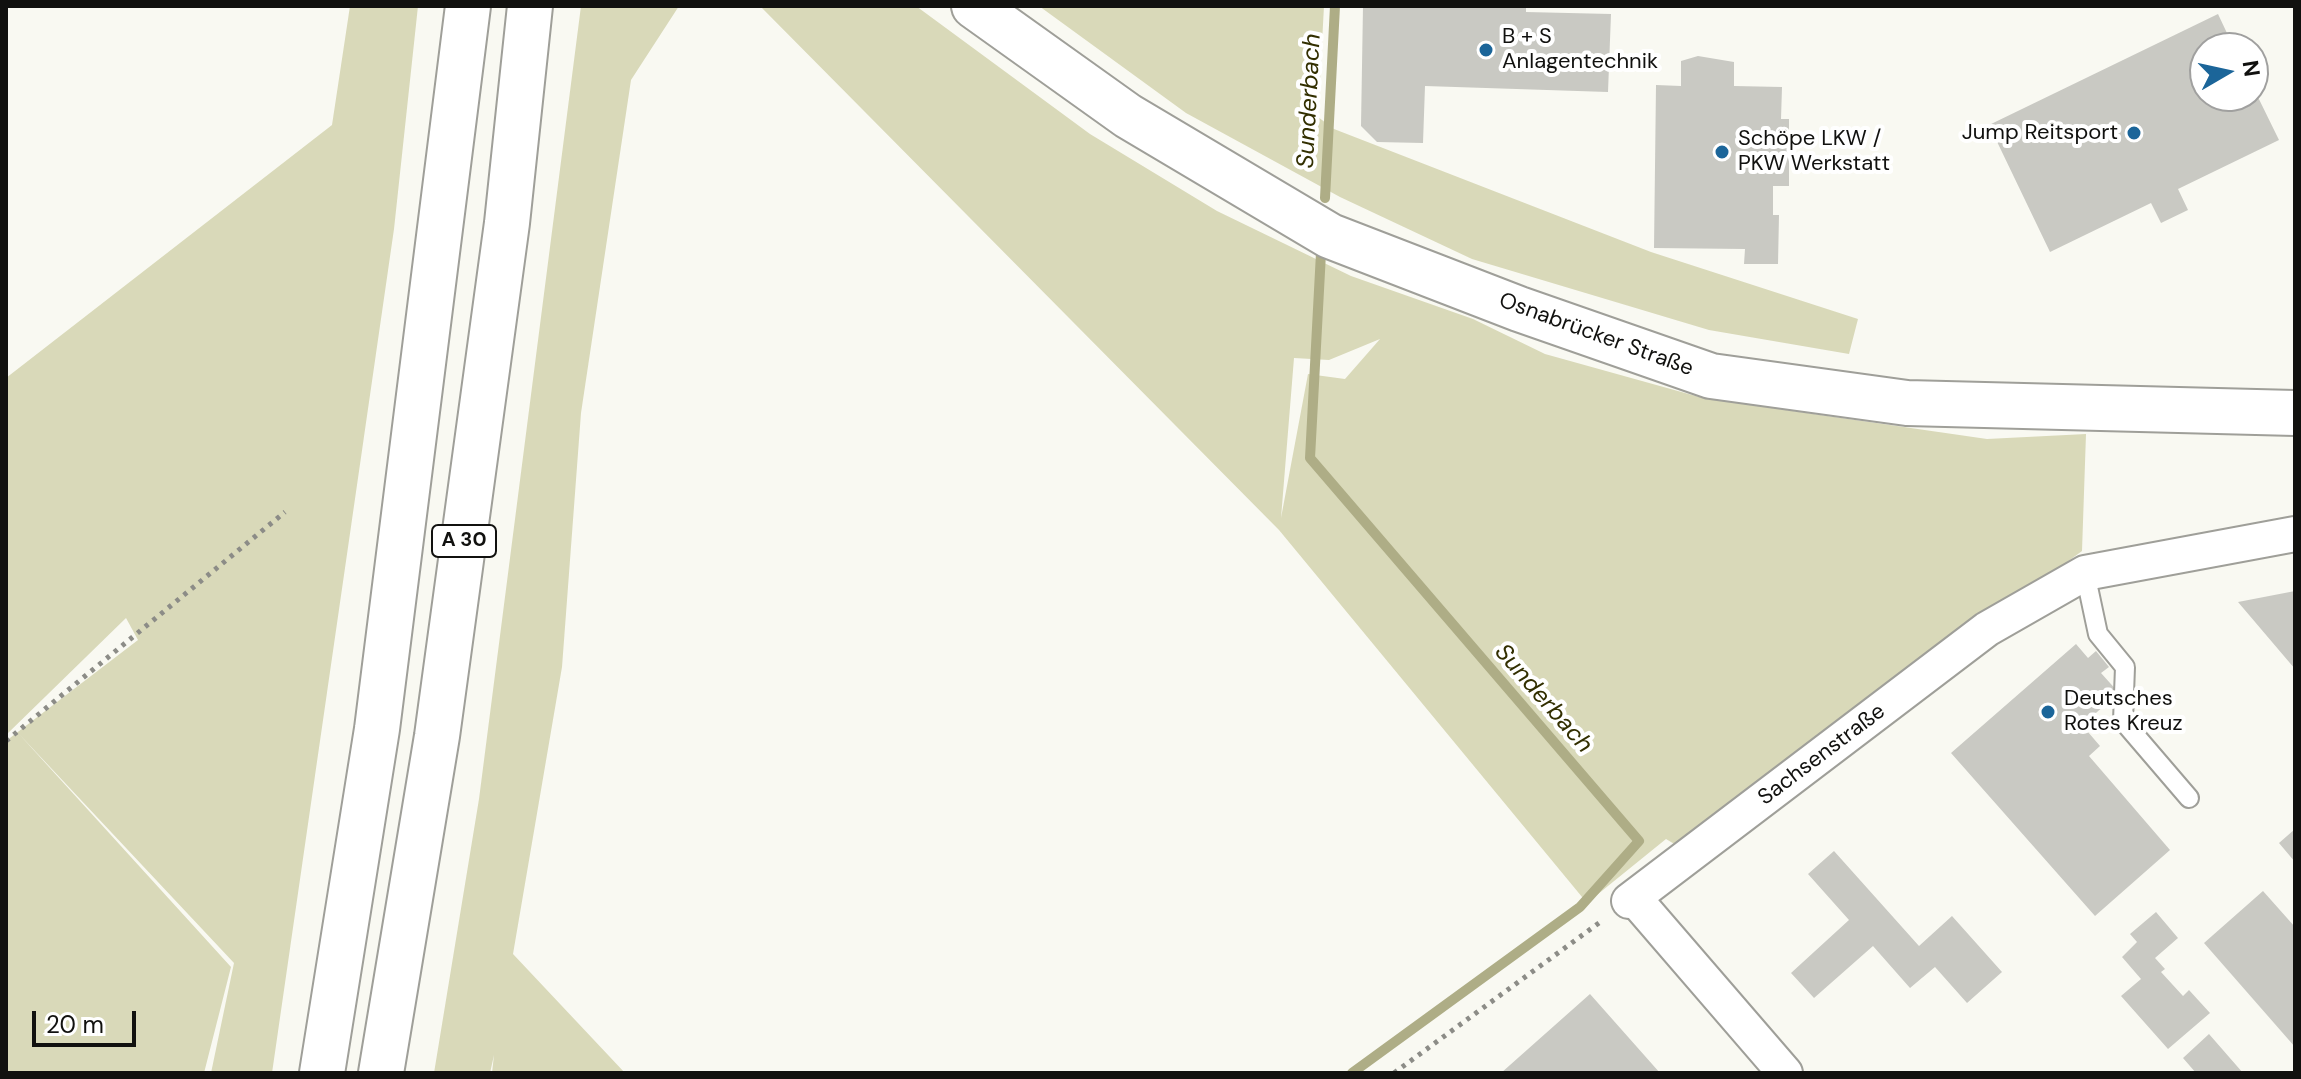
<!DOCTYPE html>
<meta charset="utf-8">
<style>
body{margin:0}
#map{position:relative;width:2301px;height:1079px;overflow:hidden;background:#f9f9f2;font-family:"DM Sans",sans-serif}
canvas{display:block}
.frame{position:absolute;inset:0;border:8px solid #11110f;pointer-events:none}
.north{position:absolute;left:2189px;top:32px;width:80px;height:80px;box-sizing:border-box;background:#fff;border:2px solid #a0a09f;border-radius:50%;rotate:81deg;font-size:22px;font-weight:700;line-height:32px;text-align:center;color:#11110f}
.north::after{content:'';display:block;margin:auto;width:28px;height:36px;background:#1b6599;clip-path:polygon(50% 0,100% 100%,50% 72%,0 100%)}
.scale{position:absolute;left:32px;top:1011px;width:104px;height:36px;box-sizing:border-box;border:4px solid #11110f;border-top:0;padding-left:10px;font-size:24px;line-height:28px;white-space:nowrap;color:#11110f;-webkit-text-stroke:6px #fff;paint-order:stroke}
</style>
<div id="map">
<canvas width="2301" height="1079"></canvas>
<div class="frame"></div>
<div class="north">N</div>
<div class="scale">20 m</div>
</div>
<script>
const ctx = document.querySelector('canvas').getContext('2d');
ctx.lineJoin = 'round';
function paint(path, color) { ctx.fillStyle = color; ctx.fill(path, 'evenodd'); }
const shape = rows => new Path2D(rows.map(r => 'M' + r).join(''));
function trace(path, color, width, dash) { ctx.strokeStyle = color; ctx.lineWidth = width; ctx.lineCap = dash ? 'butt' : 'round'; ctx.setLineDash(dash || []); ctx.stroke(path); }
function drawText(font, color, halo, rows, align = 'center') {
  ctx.font = font + ' "DM Sans",sans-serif'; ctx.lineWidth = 8; ctx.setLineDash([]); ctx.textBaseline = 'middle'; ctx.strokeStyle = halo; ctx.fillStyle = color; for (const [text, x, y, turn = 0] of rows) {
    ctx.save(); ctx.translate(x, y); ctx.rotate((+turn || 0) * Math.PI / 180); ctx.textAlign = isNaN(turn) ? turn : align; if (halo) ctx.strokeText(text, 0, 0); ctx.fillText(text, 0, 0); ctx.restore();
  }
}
paint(shape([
 [350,6,418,6,394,229,272,1073,211,1073,234,963,19,734,231,967,204,1073,6,1073,6,741,138,640,126,618,6,735,6,378,332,125],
 [581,6,679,6,631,80,581,413,562,667,513,954,625,1073,492,1073,494,1055,490,1073,434,1073,479,799],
 [760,6,916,6,1090,134,1217,211,1351,276,1473,319,1545,354,1703,398,1987,439,2086,434,2082,551,1681,848,1666,839,1587,903,1279,530],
 [1380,339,1345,379,1308,374,1281,518,1294,358,1329,360],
 [1039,6,1324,6,1318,117,1334,129,1651,252,1858,319,1849,354,1709,330,1472,259,1340,197,1186,113]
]), '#d9d9b9');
trace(shape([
 [1325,198,1335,6],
 [1321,253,1310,458,1639,841,1580,907,1352,1073]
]), '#aead86', 10);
paint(shape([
 [1363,6,1526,6,1526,12,1611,14,1608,92,1425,86,1423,143,1377,142,1361,126],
 [2218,14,2234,48,2205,48,2205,96,2253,96,2253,87,2279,140,2178,189,2188,210,2161,223,2151,203,2050,252,1989,125],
 [1698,56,1734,62,1734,86,1782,87,1781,119,1789,119,1789,186,1773,186,1773,215,1779,215,1778,264,1744,264,1745,249,1654,248,1656,85,1681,86,1681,61],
 [2295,591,2295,669,2238,602],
 [2076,644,2088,658,2096,651,2109,667,2101,673,2119,693,2082,725,2100,746,2089,756,2170,850,2095,916,1951,753],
 [2295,829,2295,862,2279,843],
 [1834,851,1919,946,1952,916,2002,972,1967,1003,1935,967,1910,988,1873,946,1814,998,1791,973,1849,920,1808,874],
 [2263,891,2295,927,2295,1047,2204,943],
 [2156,912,2178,938,2155,958,2165,969,2161,972,2183,996,2189,990,2210,1013,2168,1049,2121,996,2141,979,2122,957,2137,942,2130,934],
 [1590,994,1660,1073,1501,1073],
 [2209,1034,2243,1073,2196,1073,2183,1058]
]), '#c9c9c3');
const lane = shape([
 [2085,573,2098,634,2125,667,2123,721,2189,798]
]);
const street = shape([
 [1634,898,1785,1073],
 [1629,901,1987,629,2085,573,2295,534]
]);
const secondary = shape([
 [974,6,1128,116,1330,236,1519,309,1711,376,1907,403,2295,413]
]);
const highway = shape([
 [322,1073,377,729,468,6],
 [381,1073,437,736,507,223,530,6]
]);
trace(lane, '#9f9f99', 22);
trace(street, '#9f9f99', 38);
trace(secondary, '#9f9f99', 48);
trace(highway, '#9f9f99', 48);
trace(shape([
 [6,741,285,512],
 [1394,1073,1603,920]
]), '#8c8c87', 5, [4, 6]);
trace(lane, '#fff', 18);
trace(street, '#fff', 34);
trace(secondary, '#fff', 44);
trace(highway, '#fff', 44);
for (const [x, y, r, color] of [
 [1486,50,8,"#1b6599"],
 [2134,133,8,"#1b6599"],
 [1722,152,8,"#1b6599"],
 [2048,712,8,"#1b6599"]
]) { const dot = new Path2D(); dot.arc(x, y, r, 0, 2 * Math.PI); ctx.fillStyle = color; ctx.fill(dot); trace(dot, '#fff', 3); }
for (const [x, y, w] of [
 [464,541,64]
]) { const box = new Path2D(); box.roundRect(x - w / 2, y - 16, w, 32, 6); ctx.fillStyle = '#fff'; ctx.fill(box); trace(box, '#11110f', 2); }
drawText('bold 20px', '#11110f', null, [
 ["A 30",464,541]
]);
drawText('22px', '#11110f', '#fff', [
 ["B + S",1502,37],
 ["Anlagentechnik",1502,62],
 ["Jump Reitsport",2118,133,"right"],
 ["Schöpe LKW /",1738,139],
 ["PKW Werkstatt",1738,164],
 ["Deutsches",2064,699],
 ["Rotes Kreuz",2064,724]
], 'left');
drawText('22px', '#11110f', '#fff', [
 ["Osnabrücker Straße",1596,335,20],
 ["Sachsenstraße",1822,755,-37]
]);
drawText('italic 24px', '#322f00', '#fff', [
 ["Sunderbach",1310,101,-87],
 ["Sunderbach",1543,699,49]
]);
</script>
